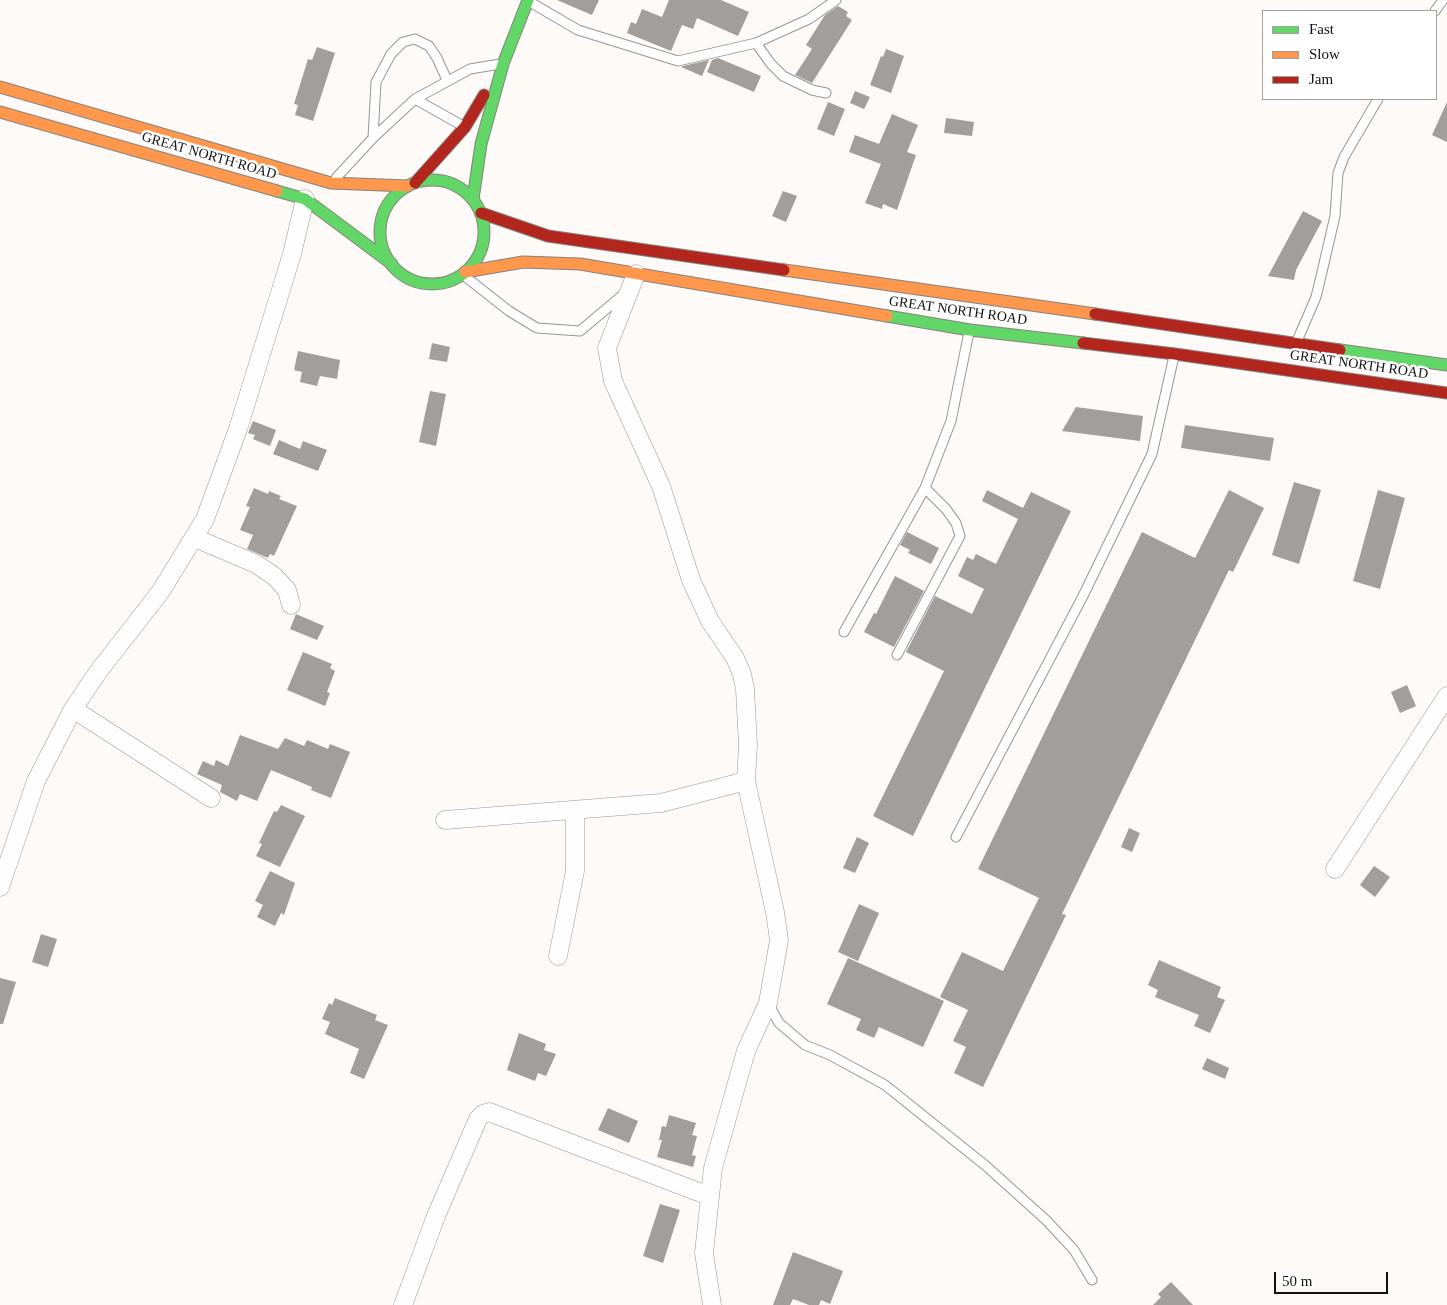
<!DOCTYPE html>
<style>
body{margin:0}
#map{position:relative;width:1447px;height:1305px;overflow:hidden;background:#fdfaf7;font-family:"Times New Roman",serif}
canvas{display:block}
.legend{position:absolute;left:1262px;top:10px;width:175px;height:90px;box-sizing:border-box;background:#fff;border:1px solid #a0a0a0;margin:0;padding:6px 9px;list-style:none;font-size:15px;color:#111}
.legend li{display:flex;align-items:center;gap:10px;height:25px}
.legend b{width:25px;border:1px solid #a0a0a0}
.scale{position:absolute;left:1274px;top:1272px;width:114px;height:22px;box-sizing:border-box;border:2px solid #111;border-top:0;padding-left:6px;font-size:15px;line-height:18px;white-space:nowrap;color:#111;-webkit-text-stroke:4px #fff;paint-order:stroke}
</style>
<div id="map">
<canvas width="1447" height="1305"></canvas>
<ul class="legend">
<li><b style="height:6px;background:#63d668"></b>Fast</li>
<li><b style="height:6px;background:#ff974d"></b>Slow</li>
<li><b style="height:6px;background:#b3261e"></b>Jam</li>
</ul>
<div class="scale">50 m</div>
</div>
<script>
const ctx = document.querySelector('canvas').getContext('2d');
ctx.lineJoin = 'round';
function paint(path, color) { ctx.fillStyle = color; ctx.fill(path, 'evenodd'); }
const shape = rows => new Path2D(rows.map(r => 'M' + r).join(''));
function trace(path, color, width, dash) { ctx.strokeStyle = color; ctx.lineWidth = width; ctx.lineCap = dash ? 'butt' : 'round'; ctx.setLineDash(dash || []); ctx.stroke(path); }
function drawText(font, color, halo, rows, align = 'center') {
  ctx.font = font + ' "Times New Roman",serif'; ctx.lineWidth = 5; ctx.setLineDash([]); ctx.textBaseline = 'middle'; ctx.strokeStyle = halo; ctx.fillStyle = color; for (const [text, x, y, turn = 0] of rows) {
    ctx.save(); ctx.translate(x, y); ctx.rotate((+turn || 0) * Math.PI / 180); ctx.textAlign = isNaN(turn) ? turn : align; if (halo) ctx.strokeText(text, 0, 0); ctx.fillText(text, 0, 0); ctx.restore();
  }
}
paint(shape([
 [557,0,599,0,592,15],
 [669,0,721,0,749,12,738,36,697,18,693,29,682,25,671,51,627,33,631,22,636,24,642,9,662,17],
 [838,6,848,12,846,16,852,20,812,83,795,75,812,49,806,45,825,15],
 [317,47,335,53,313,121,295,115,298,105,294,104,308,59,312,60],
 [886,49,904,56,891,93,870,85,881,56,883,57],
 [718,58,761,76,754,92,707,72,712,60],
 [709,60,702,76,681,67,683,66],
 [855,91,870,97,864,109,850,103],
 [828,102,845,109,834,136,817,129],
 [1447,102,1447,142,1432,135],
 [892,114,918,125,907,152,916,155,897,210,883,204,882,209,865,203,881,164,849,152,855,135,879,144],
 [946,118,974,122,972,136,944,133],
 [783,191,797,196,786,222,772,216],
 [1303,211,1322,221,1296,270,1294,280,1268,276],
 [432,343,450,347,447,362,429,359],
 [298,351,340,360,337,379,320,376,317,386,300,382,302,372,294,370],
 [430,391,446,394,436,446,419,442],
 [1076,407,1143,416,1140,441,1062,431],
 [253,421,276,430,270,446,253,439,255,435,248,433],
 [1185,425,1274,438,1270,461,1181,448],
 [279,440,300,449,303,441,327,450,318,471,273,454],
 [1294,482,1321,490,1299,564,1272,555],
 [254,488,268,494,269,491,281,496,279,499,297,506,274,556,270,554,268,558,247,549,253,535,240,530,250,507,246,506],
 [987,490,1023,508,1031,492,1071,511,913,836,873,816,944,671,906,652,935,596,972,614,984,589,958,576,967,557,973,560,976,554,996,564,1018,519,982,501],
 [1229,490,1264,508,1233,572,1229,570,1062,914,1066,915,983,1087,954,1073,966,1047,953,1041,968,1010,940,997,962,952,1003,971,1039,898,978,869,1142,532,1195,558],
 [1378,490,1405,498,1380,589,1353,581],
 [907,532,939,548,931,564,908,553,910,550,900,545],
 [895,576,924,591,894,647,864,632,874,613,876,614],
 [296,614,324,626,317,640,290,629],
 [303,652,332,664,330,668,335,671,327,692,330,693,325,706,287,690],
 [1407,685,1416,706,1400,713,1391,692],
 [240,735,278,749,285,738,304,746,307,740,328,749,330,744,350,752,331,798,311,790,312,787,271,770,257,801,240,794,237,801,220,792,222,785,197,774,203,761,214,766,216,760,228,766],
 [281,805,305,816,280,867,256,856,262,844,259,843,274,811,277,812],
 [1129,828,1140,833,1132,852,1121,847],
 [857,837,869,843,855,873,843,868],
 [1374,866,1390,877,1375,897,1360,885],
 [270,871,295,883,284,915,281,913,275,926,257,917,263,905,255,901],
 [859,904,879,913,858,961,838,952],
 [41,934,57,939,48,967,32,962],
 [848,958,944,1001,923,1047,879,1027,874,1038,856,1030,861,1019,827,1004],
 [1159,960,1221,987,1217,997,1225,1000,1210,1033,1194,1026,1199,1015,1155,997,1158,990,1148,985],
 [0,978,16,982,3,1024,0,1024],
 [335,998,377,1015,375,1020,388,1025,364,1079,350,1073,359,1049,325,1034,330,1022,322,1019,329,1003,332,1005],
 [519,1033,546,1044,544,1050,556,1054,546,1076,538,1073,535,1081,507,1070],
 [1207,1058,1229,1068,1225,1079,1202,1069],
 [608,1108,638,1121,629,1143,598,1130],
 [669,1115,696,1123,692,1135,697,1136,692,1155,696,1156,693,1167,657,1157,662,1140,659,1140,662,1126,666,1127],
 [660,1204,680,1210,663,1263,643,1256],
 [793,1252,843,1271,830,1304,821,1300,819,1305,809,1305,793,1299,790,1305,773,1305],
 [1171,1282,1193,1305,1153,1305,1161,1297,1158,1294]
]), '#a19e9c');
const lane = shape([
 [530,2,578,30,678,61,756,43,809,19,836,0],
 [1435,11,1443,0],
 [756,43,771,64,783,76,812,90,826,93],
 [415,99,470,69,500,64],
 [373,138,376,82,391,54,403,42,415,39,429,46,437,58,447,80],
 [336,178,373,138,415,99,463,126],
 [467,278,509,311,537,328,580,331,624,294],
 [1297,341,1316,297,1322,272,1335,216,1338,173,1344,157,1378,99],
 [844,632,925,488,951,421,969,332],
 [897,655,960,536,956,523,946,509,925,488],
 [956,837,1083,596,1152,454,1174,356],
 [768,1003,779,1023,805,1045,830,1055,885,1085,986,1166,1046,1220,1074,1250,1092,1280]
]);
const street = shape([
 [636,274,607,348,613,381,661,486,691,580,710,621,735,658,742,674,745,689,748,745,746,781,775,912,779,940,768,1003,746,1051,713,1168,704,1253,712,1305],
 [195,538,256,564,274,576,287,590,291,605],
 [73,709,211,798],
 [445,820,661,803,746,781],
 [1335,869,1447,696],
 [0,887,36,781,73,709,98,672,161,591,205,519,238,429,292,254,305,199],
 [558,956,575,871,575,810],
 [403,1305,436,1216,478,1119,483,1114,489,1112,709,1196]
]);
const fast = shape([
 '380 232a52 52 0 1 1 104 0a52 52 0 1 1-104 0Z',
 [277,191,305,199,392,264],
 [473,199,481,144,503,64,528,0],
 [887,316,970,330,1083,343],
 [1340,350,1447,365]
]);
const slow = shape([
 [0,87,331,183,408,186],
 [0,112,277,191],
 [784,270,1095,314],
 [465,272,523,262,580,264,887,316]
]);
const jam = shape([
 [415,183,465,127,484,95],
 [481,213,548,236,784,270],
 [1095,314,1340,350],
 [1083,343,1175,354,1447,393]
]);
trace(lane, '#979695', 11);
trace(street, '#979695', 19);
trace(fast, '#858382', 13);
trace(slow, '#858382', 13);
trace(jam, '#858382', 13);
trace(lane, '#fffefe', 9);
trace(street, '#fffefe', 18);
trace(fast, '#63d668', 11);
trace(slow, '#ff974d', 11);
trace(jam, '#b3261e', 11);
drawText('14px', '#111', '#fff', [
 ["GREAT NORTH ROAD",209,156,16],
 ["GREAT NORTH ROAD",958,311,8],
 ["GREAT NORTH ROAD",1359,365,8]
]);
</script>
